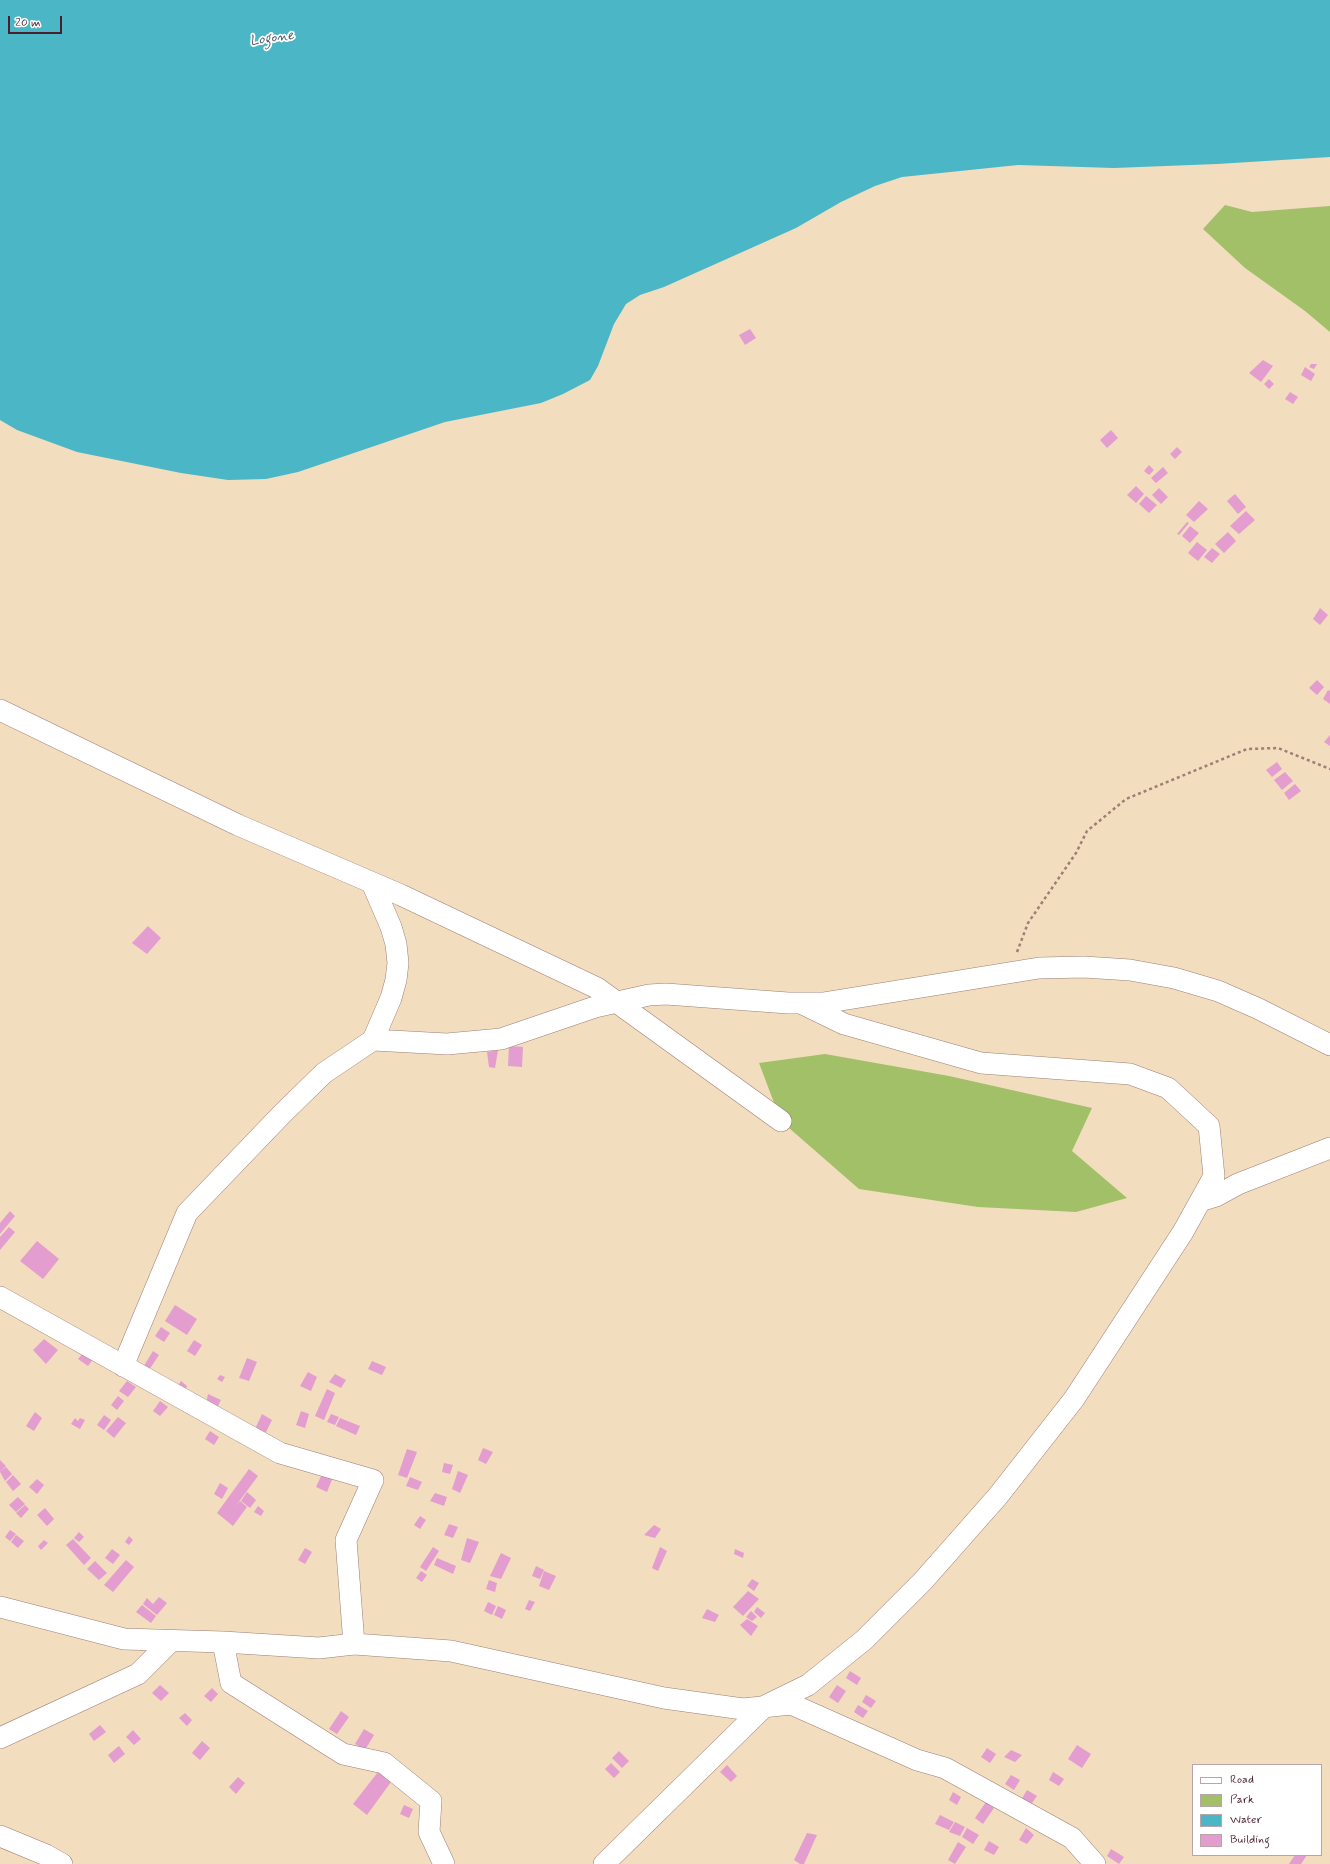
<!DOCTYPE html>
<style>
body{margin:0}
#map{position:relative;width:1330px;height:1864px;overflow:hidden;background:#f2ddbf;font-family:Mynerve,sans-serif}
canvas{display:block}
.legend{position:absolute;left:1192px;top:1764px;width:130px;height:92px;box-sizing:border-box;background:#fff;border:1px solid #b7a5aa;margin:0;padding:5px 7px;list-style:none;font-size:12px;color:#4a1f2b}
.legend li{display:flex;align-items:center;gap:8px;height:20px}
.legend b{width:20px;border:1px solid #b7a5aa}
.scale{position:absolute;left:8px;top:16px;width:54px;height:18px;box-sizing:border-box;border:2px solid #4a1f2b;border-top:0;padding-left:5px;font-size:12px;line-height:14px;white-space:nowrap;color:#4a1f2b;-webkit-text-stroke:3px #fff;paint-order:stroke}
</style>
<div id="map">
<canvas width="1330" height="1864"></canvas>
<ul class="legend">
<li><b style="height:5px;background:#fff"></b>Road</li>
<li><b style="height:11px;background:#a1c068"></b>Park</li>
<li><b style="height:11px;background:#4ab6c6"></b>Water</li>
<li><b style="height:11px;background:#e39dcf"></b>Building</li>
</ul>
<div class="scale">20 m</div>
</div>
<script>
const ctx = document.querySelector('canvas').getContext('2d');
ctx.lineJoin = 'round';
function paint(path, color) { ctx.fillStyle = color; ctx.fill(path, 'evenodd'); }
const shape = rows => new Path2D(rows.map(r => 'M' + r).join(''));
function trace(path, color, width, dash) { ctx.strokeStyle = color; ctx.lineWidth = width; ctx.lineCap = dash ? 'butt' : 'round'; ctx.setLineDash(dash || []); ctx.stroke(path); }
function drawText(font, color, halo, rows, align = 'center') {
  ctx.font = font + ' Mynerve,sans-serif'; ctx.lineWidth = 3.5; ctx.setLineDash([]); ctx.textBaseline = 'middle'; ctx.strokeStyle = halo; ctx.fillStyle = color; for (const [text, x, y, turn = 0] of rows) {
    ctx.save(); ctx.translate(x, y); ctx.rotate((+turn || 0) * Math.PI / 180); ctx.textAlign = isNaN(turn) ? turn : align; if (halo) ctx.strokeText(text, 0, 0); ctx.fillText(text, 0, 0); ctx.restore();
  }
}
paint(shape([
 [1225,205,1252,212,1330,206,1330,332,1305,311,1245,268,1203,229],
 [825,1054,949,1076,1092,1108,1072,1151,1127,1198,1076,1212,978,1207,859,1189,781,1121,759,1063]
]), '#a1c068');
paint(shape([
 [0,0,1330,0,1330,157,1217,164,1114,168,1018,165,902,177,875,186,841,202,796,228,664,287,640,295,626,304,614,324,598,366,590,380,563,394,541,403,445,422,298,472,266,479,228,480,181,473,77,452,17,430,0,420]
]), '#4ab6c6');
paint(shape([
 [750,329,756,338,745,345,739,335],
 [1263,360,1273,366,1261,382,1249,373],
 [1311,364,1317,364,1314,369,1309,367],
 [1305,367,1315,374,1311,381,1301,375],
 [1269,379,1274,384,1269,389,1264,384],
 [1290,392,1298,397,1293,404,1285,399],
 [1111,430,1118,438,1107,448,1100,440],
 [1177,447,1182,452,1175,459,1170,454],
 [1149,465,1154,470,1149,475,1144,471],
 [1163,467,1168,473,1156,483,1151,478],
 [1136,486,1144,494,1136,503,1127,495],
 [1159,488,1168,497,1161,504,1152,495],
 [1235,494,1246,507,1238,514,1227,501],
 [1146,496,1157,505,1149,513,1139,504],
 [1199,501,1208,509,1194,522,1186,515],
 [1246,511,1255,520,1239,534,1230,526],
 [1187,522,1189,523,1179,535,1177,534],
 [1190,526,1199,533,1190,543,1182,536],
 [1228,532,1236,541,1224,553,1215,544],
 [1197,542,1207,550,1198,561,1188,553],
 [1212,548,1220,554,1212,563,1204,557],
 [1320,608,1328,615,1320,625,1313,619],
 [1317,680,1324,687,1317,695,1309,688],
 [1328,690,1330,691,1330,704,1323,699],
 [1330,735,1330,746,1324,742],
 [1277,762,1282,769,1272,777,1266,770],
 [1285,772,1293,781,1282,790,1274,780],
 [1295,784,1301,791,1289,800,1284,793],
 [148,926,161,938,147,954,132,943],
 [509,1046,523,1047,522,1067,508,1066],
 [498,1050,495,1068,489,1067,487,1052],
 [10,1211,15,1216,0,1234,0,1223],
 [9,1227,15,1232,0,1250,0,1237],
 [37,1241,59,1259,43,1279,20,1261],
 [175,1305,197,1319,187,1335,165,1321],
 [161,1327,170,1333,164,1342,155,1336],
 [44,1339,58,1350,46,1364,33,1350],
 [194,1340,202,1345,195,1356,187,1351],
 [85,1351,94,1358,88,1366,78,1359],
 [153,1351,159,1355,147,1373,142,1369],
 [247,1358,257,1362,249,1381,239,1378],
 [372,1361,386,1367,382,1375,368,1369],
 [308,1372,317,1377,311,1391,300,1386],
 [335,1374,346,1380,341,1388,329,1382],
 [220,1375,225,1377,222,1382,217,1379],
 [127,1381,136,1387,128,1397,119,1391],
 [181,1381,187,1386,184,1393,175,1390],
 [327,1389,335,1393,324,1420,315,1416],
 [208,1394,221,1400,217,1408,206,1404],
 [118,1396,124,1401,117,1410,111,1405],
 [160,1401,168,1407,160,1416,153,1411],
 [301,1411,309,1414,305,1428,296,1425],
 [35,1412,42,1418,34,1431,26,1426],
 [262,1414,272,1420,265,1434,255,1429],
 [331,1414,339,1417,335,1425,327,1422],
 [104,1415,111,1420,104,1430,97,1425],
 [118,1417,126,1423,114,1438,106,1431],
 [75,1418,78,1421,80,1418,85,1420,80,1429,71,1424],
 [340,1418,360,1426,356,1435,336,1426],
 [210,1431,219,1437,214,1445,205,1439],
 [483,1448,493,1452,486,1464,478,1460],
 [407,1449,417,1452,407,1478,398,1475],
 [0,1460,6,1466,0,1472],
 [444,1463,453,1465,450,1474,442,1472],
 [6,1467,12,1474,5,1481,0,1472],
 [249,1469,258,1476,235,1507,240,1501,247,1507,233,1526,217,1513],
 [458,1471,468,1475,460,1493,452,1489],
 [323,1472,333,1477,327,1492,316,1487],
 [13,1475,21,1484,13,1491,6,1482],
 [410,1477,422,1482,418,1490,406,1486],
 [37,1479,44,1485,37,1494,29,1487],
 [220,1483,228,1488,222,1499,214,1494],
 [247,1492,256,1500,250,1508,241,1501],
 [435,1493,447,1497,444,1506,430,1501],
 [18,1497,25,1504,16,1512,9,1505],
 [25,1505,29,1509,21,1518,16,1513],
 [258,1506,264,1511,261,1516,254,1512],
 [45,1508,54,1519,47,1526,37,1515],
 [420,1516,426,1520,420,1529,414,1525],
 [449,1524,458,1527,453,1538,444,1535],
 [654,1525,661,1529,655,1538,644,1535],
 [10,1530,16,1534,10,1541,5,1537],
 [79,1532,84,1537,79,1542,74,1538],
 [16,1535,24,1541,18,1548,11,1542],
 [129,1536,133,1540,129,1545,125,1542],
 [467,1538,479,1542,470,1563,461,1560],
 [73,1539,91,1558,84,1565,66,1545],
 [44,1540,48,1543,41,1550,38,1546],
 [433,1547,439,1551,426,1571,420,1567],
 [660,1547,667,1551,658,1571,652,1568],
 [305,1548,312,1552,305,1564,298,1560],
 [112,1549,120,1555,113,1564,105,1558],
 [735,1549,744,1553,743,1558,734,1554],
 [501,1553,511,1558,501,1579,490,1576],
 [437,1558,456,1566,453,1574,434,1565],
 [126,1560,134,1567,113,1592,104,1585],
 [95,1561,107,1573,99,1580,87,1569],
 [536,1566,544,1570,540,1579,532,1576],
 [421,1571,427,1575,422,1582,416,1578],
 [544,1571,556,1576,549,1590,539,1586],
 [752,1579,759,1583,754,1591,747,1586],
 [489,1580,497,1583,495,1592,486,1589],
 [748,1591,759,1599,743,1616,733,1607],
 [159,1597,167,1603,157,1615,143,1604,147,1598,153,1604],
 [529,1600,535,1602,530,1611,525,1609],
 [488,1602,496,1606,492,1615,484,1611],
 [142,1605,156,1616,151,1623,136,1612],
 [498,1606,506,1610,502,1619,494,1615],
 [757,1607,765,1613,761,1618,754,1612],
 [707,1609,719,1615,715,1622,702,1618],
 [751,1611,757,1617,752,1621,746,1617],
 [747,1619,758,1626,751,1636,740,1625],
 [850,1671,861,1678,857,1685,846,1678],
 [160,1685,169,1693,161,1701,152,1693],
 [837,1685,846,1691,838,1703,829,1697],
 [212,1688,218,1694,211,1702,204,1696],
 [866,1695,876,1701,871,1708,862,1702],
 [858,1705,868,1711,863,1718,854,1712],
 [341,1711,349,1717,337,1734,329,1729],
 [185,1713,192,1720,187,1726,179,1718],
 [100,1725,106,1732,94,1741,89,1734],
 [364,1729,374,1735,365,1750,355,1744],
 [133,1730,141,1739,134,1745,126,1737],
 [202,1741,210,1748,200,1760,192,1753],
 [1077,1745,1091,1754,1082,1768,1068,1759],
 [119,1746,125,1754,114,1763,108,1755],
 [987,1748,996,1754,990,1763,981,1757],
 [1011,1750,1022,1755,1015,1762,1004,1757],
 [619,1751,629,1761,622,1768,612,1758],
 [611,1763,620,1772,614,1778,605,1769],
 [727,1765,737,1776,731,1782,720,1772],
 [378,1772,391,1782,367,1815,353,1804],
 [1053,1772,1064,1779,1059,1786,1049,1780],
 [1011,1775,1020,1780,1014,1790,1005,1784],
 [238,1777,245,1783,236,1794,229,1787],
 [1027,1790,1037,1796,1030,1806,1021,1800],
 [953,1792,961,1797,957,1805,949,1800],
 [986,1802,994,1808,983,1824,975,1818],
 [404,1805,413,1809,409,1818,400,1814],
 [940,1815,954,1822,949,1830,935,1824],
 [955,1822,965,1827,960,1836,949,1832],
 [967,1828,979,1835,973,1844,962,1837],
 [1026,1828,1034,1835,1027,1844,1019,1840],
 [807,1833,817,1835,804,1864,800,1864,794,1860],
 [989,1841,999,1847,994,1855,984,1850],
 [958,1842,966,1847,955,1864,948,1860],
 [1111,1849,1124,1857,1119,1864,1107,1856],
 [1295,1855,1307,1855,1301,1864,1289,1864]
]), '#e39dcf');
const minor = shape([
 [0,710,238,825,401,895,597,988,781,1121],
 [372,883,391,927,396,944,398,963,396,980,391,998,373,1040],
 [1200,1201,1216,1196,1238,1184,1330,1148],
 [0,1297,280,1453,373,1480,346,1540,354,1644],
 [123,1366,187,1213,282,1114,324,1073,373,1040,447,1044,501,1039,595,1007,649,995,666,994,788,1003,823,1003,1039,968,1084,967,1130,970,1174,978,1218,991,1259,1009,1330,1045],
 [0,1607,124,1639,223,1642,319,1648,354,1644,451,1651,664,1698,743,1709,791,1704,917,1760,945,1768,1072,1838,1095,1864],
 [223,1642,231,1683,343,1754,384,1763,431,1801,429,1832,444,1864],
 [0,1738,138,1674,171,1641],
 [0,1836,46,1855,62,1864],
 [604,1864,765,1706,808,1685,864,1640,923,1581,998,1496,1074,1399,1183,1232,1214,1176,1209,1126,1168,1088,1130,1074,981,1063,844,1024,803,1004]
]);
trace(minor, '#9e7e75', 22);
trace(shape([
 [1017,952,1028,923,1076,853,1087,831,1126,799,1247,749,1278,748,1330,769]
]), '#9e7e75', 2.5, [3, 3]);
trace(minor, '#fff', 21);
drawText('italic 14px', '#4a5b69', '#fff', [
 ["Logone",272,39,-8]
]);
</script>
